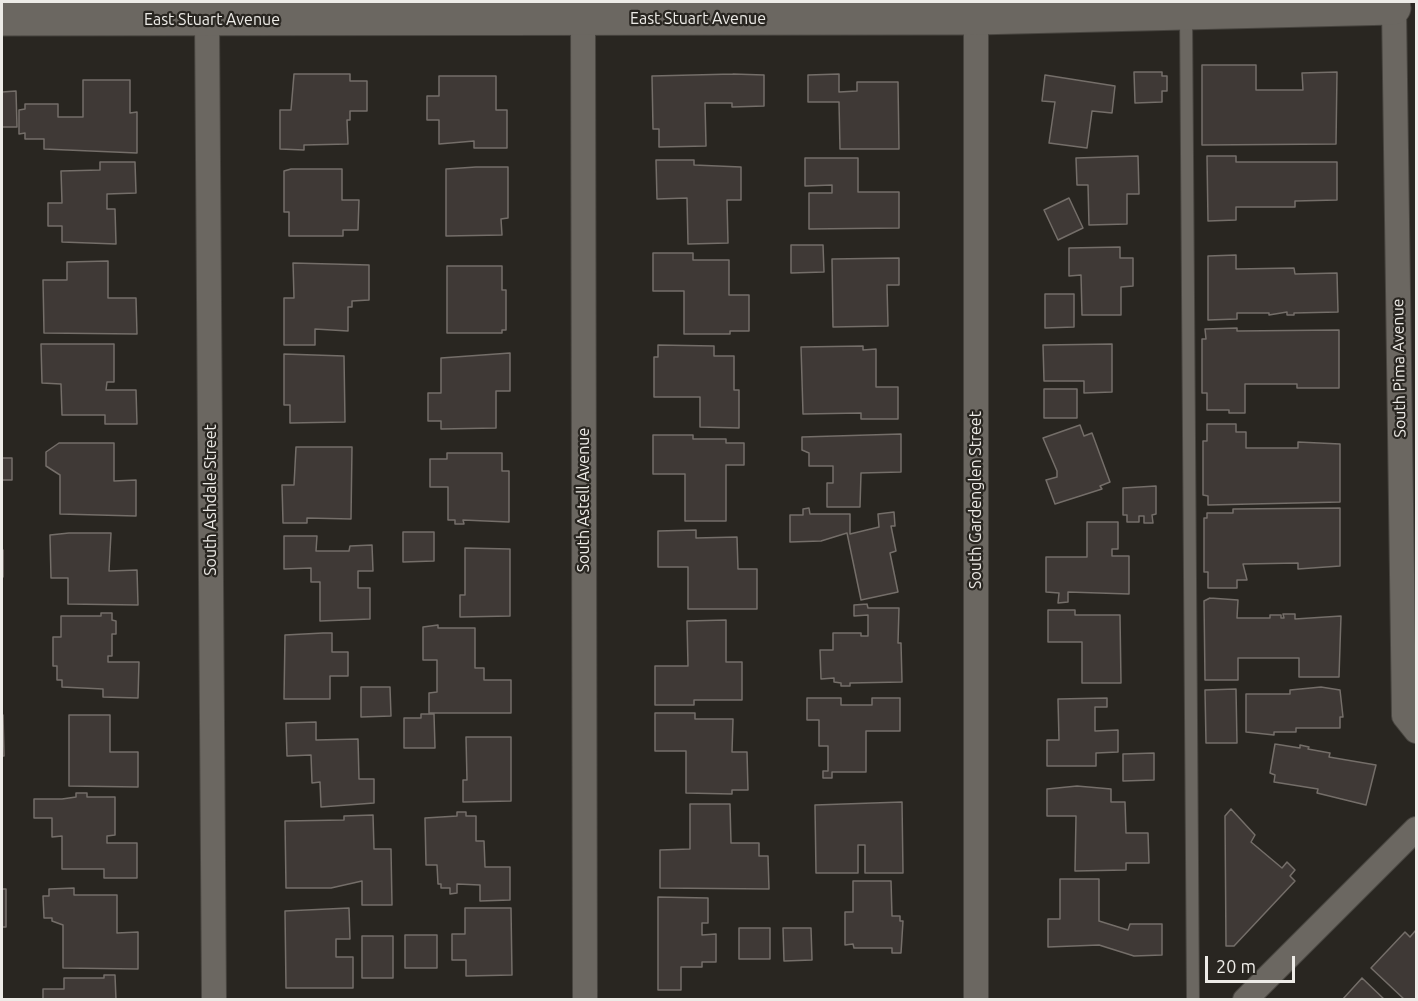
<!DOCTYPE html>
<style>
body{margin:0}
#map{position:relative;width:1418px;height:1001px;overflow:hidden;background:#292621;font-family:Ubuntu,sans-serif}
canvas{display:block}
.frame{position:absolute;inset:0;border:3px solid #edebe7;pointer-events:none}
.scale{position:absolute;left:1205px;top:956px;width:90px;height:27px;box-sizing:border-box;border:3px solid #edebe7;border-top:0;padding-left:8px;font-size:18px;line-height:21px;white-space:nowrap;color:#edebe7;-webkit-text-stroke:4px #292621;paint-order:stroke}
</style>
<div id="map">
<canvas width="1418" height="1001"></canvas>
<div class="frame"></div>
<div class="scale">20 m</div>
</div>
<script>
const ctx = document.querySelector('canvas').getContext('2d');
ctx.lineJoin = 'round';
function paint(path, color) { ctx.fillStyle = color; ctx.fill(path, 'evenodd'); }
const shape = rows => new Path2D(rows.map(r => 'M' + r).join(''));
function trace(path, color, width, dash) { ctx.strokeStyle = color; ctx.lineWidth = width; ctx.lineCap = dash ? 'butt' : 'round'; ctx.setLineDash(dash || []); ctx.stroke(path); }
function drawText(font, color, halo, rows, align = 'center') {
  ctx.font = font + ' Ubuntu,sans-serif'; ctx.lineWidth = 4.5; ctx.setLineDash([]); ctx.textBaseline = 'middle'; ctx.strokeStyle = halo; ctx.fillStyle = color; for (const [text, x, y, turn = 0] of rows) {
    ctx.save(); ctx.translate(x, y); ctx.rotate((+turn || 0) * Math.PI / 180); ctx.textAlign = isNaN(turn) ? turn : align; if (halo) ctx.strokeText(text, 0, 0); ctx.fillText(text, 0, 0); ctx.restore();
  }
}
const building = shape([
 [1202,65,1256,65,1256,90,1303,90,1302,73,1337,72,1336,144,1202,145,1202,65],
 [1134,72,1162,72,1162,76,1167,76,1167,91,1162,91,1162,102,1135,103,1134,72],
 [294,74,350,74,350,81,367,81,367,111,350,111,350,120,347,120,348,144,304,145,304,150,280,149,280,110,291,110,294,74],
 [733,74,764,75,764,106,732,107,732,103,705,103,706,146,659,147,659,129,653,129,652,76,733,74],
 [839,74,839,92,857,91,857,82,898,82,899,149,840,149,839,102,808,102,808,75,839,74],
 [1045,75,1115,86,1112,113,1092,111,1087,148,1049,143,1055,102,1042,101,1045,75],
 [439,76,496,76,496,110,507,110,507,148,474,148,474,141,439,144,439,120,427,120,427,96,439,96,439,76],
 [83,80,130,80,130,113,137,112,137,153,44,149,44,139,25,139,25,133,19,134,19,110,25,109,25,104,58,104,58,117,83,117,83,80],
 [16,91,17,127,2,127,2,92,16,91],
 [1138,156,1139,194,1127,194,1127,224,1089,225,1088,185,1077,185,1076,158,1138,156],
 [1207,156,1236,156,1236,162,1337,162,1337,200,1295,201,1295,207,1236,207,1236,220,1208,221,1207,156],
 [805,158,858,158,858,192,899,192,899,228,809,229,809,193,832,193,832,185,805,186,805,158],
 [656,160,694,160,694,165,741,167,741,200,727,200,728,243,688,244,687,198,657,199,656,160],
 [100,162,135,162,136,193,107,194,107,209,115,209,116,244,62,242,62,226,48,226,48,203,62,203,61,171,100,170,100,162],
 [476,167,508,167,508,218,501,219,502,235,446,236,446,169,476,167],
 [291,169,342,169,342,200,359,200,358,230,343,230,343,236,289,236,289,212,284,212,284,171,291,169],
 [1069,198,1083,228,1058,240,1044,210,1069,198],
 [791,245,823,245,824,272,791,273,791,245],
 [1120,247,1120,258,1133,258,1133,286,1121,287,1121,315,1082,315,1081,275,1069,276,1069,248,1120,247],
 [653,253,693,253,693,260,729,260,729,295,749,295,749,331,730,331,730,334,684,334,684,291,653,291,653,253],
 [1236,255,1236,269,1294,268,1295,274,1337,273,1338,312,1294,313,1294,315,1287,315,1287,312,1269,315,1269,313,1237,313,1237,319,1208,320,1208,256,1236,255],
 [899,258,899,285,887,285,888,326,833,327,832,259,899,258],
 [108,261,108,298,136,298,137,334,44,333,43,280,67,280,67,262,108,261],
 [293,263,369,265,369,300,352,301,352,307,348,307,348,331,315,329,315,345,284,345,284,298,294,298,293,263],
 [447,266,502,266,502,290,506,290,506,330,502,330,502,333,447,333,447,266],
 [1045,294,1074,294,1074,327,1045,328,1045,294],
 [1237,328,1237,331,1339,330,1339,388,1297,388,1297,384,1245,384,1245,413,1229,413,1229,410,1207,410,1207,393,1202,393,1202,339,1206,339,1205,329,1237,328],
 [41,344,114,344,114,382,107,382,106,390,136,390,137,424,105,424,105,415,62,415,61,384,42,383,41,344],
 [1112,344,1112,392,1084,393,1084,381,1044,381,1043,345,1112,344],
 [658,345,714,346,714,356,734,356,734,390,739,390,739,428,700,427,700,397,654,397,654,357,658,357,658,345],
 [863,346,863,350,876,349,876,387,898,387,898,419,861,419,861,413,803,414,801,347,863,346],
 [510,353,510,391,496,391,496,428,441,429,441,421,428,421,428,393,441,393,441,358,510,353],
 [284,354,344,356,345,422,290,423,290,405,284,405,284,354],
 [1044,389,1077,389,1077,418,1044,418,1044,389],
 [1207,424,1236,424,1236,432,1246,432,1246,448,1298,448,1298,442,1340,444,1340,502,1208,505,1208,496,1203,495,1203,441,1207,441,1207,424],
 [1080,425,1084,436,1092,433,1110,482,1100,486,1102,489,1055,504,1046,480,1057,477,1057,471,1043,438,1080,425],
 [901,434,901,472,861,473,860,507,827,507,827,483,833,483,833,466,809,466,809,453,802,450,802,437,901,434],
 [653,435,693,435,693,439,726,439,726,443,744,443,744,465,726,465,726,521,685,521,685,474,653,474,653,435],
 [59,443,114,443,114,481,136,480,136,516,60,514,60,475,46,466,46,452,59,443],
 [296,447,352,447,351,519,307,518,307,523,283,523,282,485,294,485,296,447],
 [447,453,502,453,502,471,509,471,509,522,463,520,464,524,455,524,455,520,448,520,448,487,430,487,430,459,447,459,447,453],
 [2,458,12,458,12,480,2,480,2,458],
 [1156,486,1156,514,1152,515,1153,523,1144,523,1144,516,1139,516,1139,522,1127,522,1127,515,1123,515,1123,488,1156,486],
 [809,508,810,514,850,514,850,534,879,527,878,514,894,512,895,526,891,526,896,551,890,553,898,592,861,600,847,533,821,541,790,542,790,515,803,515,803,509,809,508],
 [1340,508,1340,566,1298,569,1298,563,1243,564,1247,580,1237,580,1237,588,1208,588,1208,572,1204,572,1204,518,1207,518,1207,513,1233,513,1233,509,1340,508],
 [1087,522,1118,522,1118,549,1112,549,1112,556,1129,556,1129,594,1068,592,1068,602,1058,603,1059,593,1046,592,1046,557,1087,557,1087,522],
 [696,530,696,538,737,537,738,569,757,569,757,609,688,609,688,567,658,567,658,531,696,530],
 [403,532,434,532,434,561,403,562,403,532],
 [69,533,111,533,109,571,137,570,138,605,68,604,68,578,51,578,50,535,69,533],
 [284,536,317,536,316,551,349,551,350,546,372,545,373,571,358,571,358,588,370,588,370,619,320,621,320,582,311,582,311,568,284,569,284,536],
 [465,548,510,549,510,616,460,617,460,595,465,595,465,548],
 [2,550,3,550,3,577,2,577,2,550],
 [1210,598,1238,600,1237,618,1270,618,1270,615,1281,615,1281,618,1284,618,1283,614,1295,614,1295,619,1341,616,1339,677,1299,677,1299,658,1238,658,1238,680,1205,680,1204,601,1210,598],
 [867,604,868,608,899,608,898,643,901,643,902,682,850,683,850,686,841,686,841,683,834,682,834,678,821,679,820,650,833,650,833,633,861,633,861,636,868,636,868,615,854,616,854,605,867,604],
 [1048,610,1075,610,1075,615,1120,615,1121,683,1082,683,1082,642,1048,642,1048,610],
 [101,613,112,613,112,620,116,621,116,634,112,634,112,656,108,656,108,662,139,662,138,698,103,697,103,689,62,687,62,680,57,680,57,666,53,666,53,637,61,637,61,616,101,616,101,613],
 [726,620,726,662,742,662,742,700,694,700,694,705,655,705,655,666,688,666,687,621,726,620],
 [438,625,438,628,475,628,475,668,484,668,484,680,511,680,511,713,429,713,429,693,437,692,437,660,423,660,423,627,438,625],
 [323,633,332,633,332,652,348,652,348,676,330,676,330,699,284,699,285,635,323,633],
 [361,687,390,687,391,716,361,717,361,687],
 [1321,687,1340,690,1343,717,1340,717,1340,728,1296,728,1296,732,1274,732,1274,735,1246,732,1246,694,1290,694,1290,690,1321,687],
 [1236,689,1237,743,1206,743,1205,690,1236,689],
 [807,698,841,698,841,705,872,705,872,698,900,698,900,731,866,731,866,772,832,772,832,778,823,778,823,771,828,771,828,746,819,746,819,720,807,720,807,698],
 [1107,698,1107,707,1095,707,1095,731,1118,730,1118,752,1096,753,1096,766,1047,766,1047,740,1059,740,1058,699,1107,698],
 [655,713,695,713,695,719,733,719,732,752,747,752,748,790,732,790,732,794,686,793,686,751,655,751,655,713],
 [421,714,434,714,435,748,404,748,404,718,421,718,421,714],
 [2,715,3,715,4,756,2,756,2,715],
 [69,715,110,715,110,752,138,752,138,787,69,786,69,715],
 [316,722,316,740,358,739,359,779,374,779,374,803,321,807,320,782,312,783,311,755,287,756,286,723,316,722],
 [466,737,511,737,511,801,463,802,463,780,467,780,466,737],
 [1275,744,1300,748,1300,745,1309,747,1308,749,1330,753,1329,757,1376,765,1366,805,1317,793,1318,789,1274,782,1275,775,1270,773,1275,744],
 [1154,753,1154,780,1123,781,1123,754,1154,753],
 [1077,786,1111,789,1111,802,1125,802,1126,833,1148,833,1149,863,1126,863,1126,870,1075,871,1076,816,1047,816,1047,789,1077,786],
 [76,793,87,793,87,797,115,797,115,835,107,836,107,843,137,843,137,878,104,878,104,869,62,869,62,836,52,837,52,818,34,818,34,799,62,799,76,797,76,793],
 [902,802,903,873,865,873,865,845,858,845,858,873,816,873,815,805,902,802],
 [690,804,730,804,731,843,759,843,759,856,768,856,769,889,660,888,660,850,690,849,690,804],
 [1231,809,1255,835,1251,842,1282,868,1287,862,1295,870,1290,876,1295,881,1234,946,1226,946,1225,816,1231,809],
 [457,812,466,812,466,816,476,816,476,841,484,841,485,867,510,867,510,900,480,901,480,885,457,884,457,893,450,894,450,888,441,888,441,884,438,884,437,865,426,865,425,818,457,816,457,812],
 [373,815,374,849,391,849,392,905,362,905,362,881,331,888,286,888,285,821,344,820,344,816,373,815],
 [1060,879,1099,879,1099,921,1128,930,1130,924,1162,924,1162,955,1134,956,1099,945,1048,947,1048,919,1060,919,1060,879],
 [853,881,891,881,892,916,900,916,900,921,903,921,901,953,892,953,892,948,854,948,853,944,845,945,845,912,853,912,853,881],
 [74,888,74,895,117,895,117,933,138,932,138,969,63,968,63,925,52,921,52,918,44,918,43,896,49,896,49,889,74,888],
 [2,889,6,889,6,927,2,927,2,889],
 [658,897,708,898,708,923,702,923,702,935,716,934,716,962,702,962,702,967,681,967,681,990,658,990,658,897],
 [349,908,350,939,336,939,336,957,353,957,353,988,286,988,285,911,349,908],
 [465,908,511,908,512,975,466,976,466,960,452,960,452,934,465,934,465,908],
 [739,928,770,928,770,959,739,959,739,928],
 [783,928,811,928,812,960,784,961,783,928],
 [1416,930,1416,1000,1405,1000,1371,968,1405,932,1410,937,1416,930],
 [405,935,437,935,437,968,405,968,405,935],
 [362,936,393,936,393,978,362,978,362,936],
 [104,975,115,975,116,1000,43,1000,43,989,64,989,64,978,104,978,104,975],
 [1362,978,1385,1000,1342,1000,1362,978]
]);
paint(building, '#3f3936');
trace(building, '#746e69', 1.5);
const lane = shape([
 [1186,14,1193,1000]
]);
const street = shape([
 [213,2,207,20,214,1000],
 [1398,2,1394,8,1404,716,1416,731],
 [585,1000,583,19,589,2],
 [976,1000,976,18,980,3],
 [1245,1000,1416,829]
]);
const secondary = shape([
 [2,19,976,18,1394,8]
]);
trace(lane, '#47443f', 14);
trace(street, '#47443f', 26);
trace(secondary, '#47443f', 35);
trace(lane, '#6b6761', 12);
trace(street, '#6b6761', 24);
trace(secondary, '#6b6761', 33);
drawText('16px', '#edebe7', '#292621', [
 ["East Stuart Avenue",698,19],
 ["East Stuart Avenue",212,20],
 ["South Pima Avenue",1399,368,-91],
 ["South Ashdale Street",211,500,-90],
 ["South Astell Avenue",584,500,-90],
 ["South Gardenglen Street",976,500,-90]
]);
</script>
